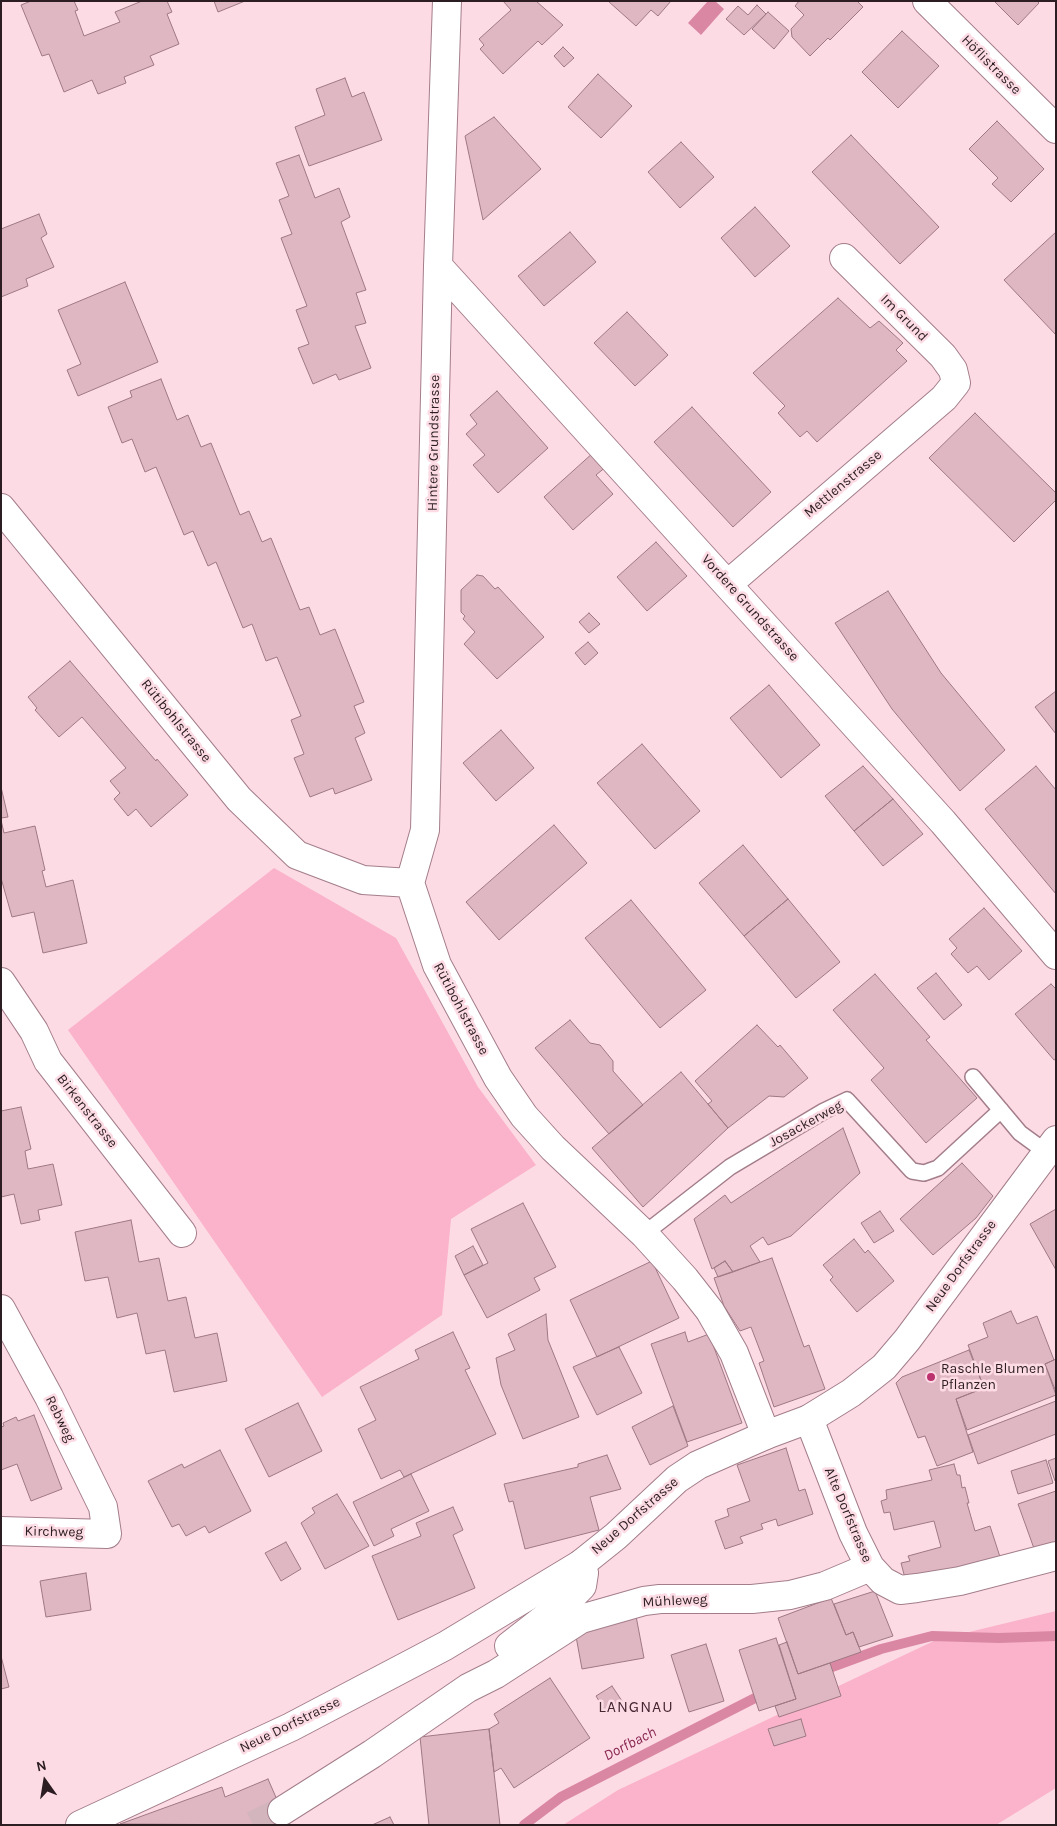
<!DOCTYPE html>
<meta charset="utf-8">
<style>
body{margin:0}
#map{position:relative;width:1057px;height:1826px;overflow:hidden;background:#fddbe5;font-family:Karla,sans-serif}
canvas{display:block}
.frame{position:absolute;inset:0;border:2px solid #2b1d21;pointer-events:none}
.north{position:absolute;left:20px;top:1756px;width:50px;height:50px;-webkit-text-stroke:4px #fddbe5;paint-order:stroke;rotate:347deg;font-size:14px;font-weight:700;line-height:20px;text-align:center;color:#2b1d21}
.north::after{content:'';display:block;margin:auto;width:18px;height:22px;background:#2b1d21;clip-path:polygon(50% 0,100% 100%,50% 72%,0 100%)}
</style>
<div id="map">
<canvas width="1057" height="1826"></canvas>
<div class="frame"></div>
<div class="north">N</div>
</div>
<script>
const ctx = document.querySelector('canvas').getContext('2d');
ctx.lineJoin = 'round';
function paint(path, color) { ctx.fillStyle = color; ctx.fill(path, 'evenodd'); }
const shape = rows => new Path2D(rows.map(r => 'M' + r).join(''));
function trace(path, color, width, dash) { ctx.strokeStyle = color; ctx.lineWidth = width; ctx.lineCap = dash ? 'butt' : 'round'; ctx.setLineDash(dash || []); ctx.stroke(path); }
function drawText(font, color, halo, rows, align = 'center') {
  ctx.font = font + ' Karla,sans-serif'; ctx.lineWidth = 5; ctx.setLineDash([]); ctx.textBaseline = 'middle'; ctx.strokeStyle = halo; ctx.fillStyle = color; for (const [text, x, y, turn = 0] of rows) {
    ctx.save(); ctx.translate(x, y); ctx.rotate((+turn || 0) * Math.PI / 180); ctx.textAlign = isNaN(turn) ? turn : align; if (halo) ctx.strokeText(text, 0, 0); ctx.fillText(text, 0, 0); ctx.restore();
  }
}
paint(shape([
 [274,868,396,938,478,1087,536,1165,451,1219,442,1315,322,1397,68,1030],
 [1056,1611,1056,1788,996,1825,563,1825,618,1790,936,1640]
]), '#fab3ca');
paint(shape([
 [708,1,715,1,724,9,701,35,688,23]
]), '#da87a4');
trace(shape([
 [832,1667,881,1649,932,1636,999,1638,1056,1636],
 [524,1825,561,1797,755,1698]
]), '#da87a4', 10);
const building = shape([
 [31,1,74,1,78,10,75,11,84,36,120,22,115,12,142,1,167,1,172,12,167,14,179,44,150,56,154,65,124,77,126,83,98,94,92,80,64,92,49,54,42,56,21,5,31,1],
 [214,1,245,1,218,12,214,1],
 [503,1,536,1,563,25,542,45,538,41,503,74,480,49,484,45,479,39,511,10,503,1],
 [608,1,671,1,658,16,651,10,636,26,608,1],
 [799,1,857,1,863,7,830,40,828,38,810,56,792,37,791,29,804,15,795,6,799,1],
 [994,1,1037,1,1039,3,1018,25,994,1],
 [757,5,766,14,744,35,726,19,738,6,748,15,757,5],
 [768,12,789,31,774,49,752,29,768,12],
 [902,31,939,66,898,108,862,72,902,31],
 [563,47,574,58,564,67,554,56,563,47],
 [598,74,632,106,601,138,568,107,598,74],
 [345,78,352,97,364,92,382,140,309,166,295,127,325,115,316,89,345,78],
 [494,117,541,169,483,220,465,136,494,117],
 [997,121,1044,169,1011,202,992,184,998,178,969,149,997,121],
 [851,135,939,227,900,264,812,172,851,135],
 [681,142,714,177,680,208,648,172,681,142],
 [299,155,315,198,339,188,350,217,341,222,366,290,356,293,366,323,355,326,371,368,339,380,336,374,313,384,298,348,309,344,296,310,307,306,281,238,292,234,279,200,289,196,276,163,299,155],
 [755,207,790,246,755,277,721,238,755,207],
 [39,214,47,234,41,238,54,267,26,279,28,286,1,297,1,229,39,214],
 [570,232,596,262,544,306,518,276,570,232],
 [1056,232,1056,335,1004,280,1056,232],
 [125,282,158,362,78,396,67,370,81,364,58,310,125,282],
 [838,298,870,328,879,321,903,343,896,350,907,361,817,442,807,431,800,437,778,413,785,406,753,373,838,298],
 [627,312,668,355,635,386,594,343,627,312],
 [161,379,177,420,188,415,201,447,211,443,240,515,249,511,262,542,271,538,300,610,309,607,320,635,335,629,364,702,354,706,365,733,355,738,372,780,335,794,333,788,310,797,294,758,304,754,291,720,301,716,277,657,266,661,252,624,243,628,216,562,208,566,193,531,184,535,156,467,145,472,132,439,122,443,108,407,132,397,130,391,161,379],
 [497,391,548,448,498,493,473,465,485,455,466,434,477,424,470,415,497,391],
 [692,407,771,492,733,527,654,442,692,407],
 [975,413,1056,493,1056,500,1014,542,929,458,975,413],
 [594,452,607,466,596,475,613,494,573,530,544,497,594,452],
 [656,542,687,576,647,611,617,577,656,542],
 [477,575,483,576,495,589,498,587,544,637,497,679,464,644,475,632,463,619,465,616,461,612,461,590,477,575],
 [888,591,941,673,1005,750,960,791,892,709,835,623,888,591],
 [589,613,600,624,589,633,579,622,589,613],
 [588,642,598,653,585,665,575,653,588,642],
 [70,661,156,761,157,759,188,795,151,827,136,809,128,816,114,799,120,793,110,781,126,768,82,717,59,737,35,710,37,708,28,697,70,661],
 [769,685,820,745,781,778,730,718,769,685],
 [1056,691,1056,734,1035,707,1056,691],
 [501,730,534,768,496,801,463,763,501,730],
 [642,744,700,811,655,849,597,783,642,744],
 [863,766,893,799,854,831,825,796,863,766],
 [1036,766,1056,790,1056,894,985,809,1036,766],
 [1,787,8,817,1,818,1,787],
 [893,799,923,834,883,866,854,831,893,799],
 [1,820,4,833,35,826,45,870,42,871,46,887,73,880,87,943,43,953,34,912,12,917,1,878,1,820],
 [554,825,587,863,499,940,466,902,554,825],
 [743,845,788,899,744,936,699,883,743,845],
 [788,899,840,962,796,998,744,936,788,899],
 [631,900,706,990,660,1028,585,938,631,900],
 [984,908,1022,951,989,980,977,966,968,973,951,954,957,948,949,939,984,908],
 [936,973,962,1005,944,1020,917,988,936,973],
 [875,974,930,1037,926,1040,977,1098,926,1143,871,1080,884,1068,833,1010,875,974],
 [1051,984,1056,989,1056,1059,1054,1060,1015,1014,1051,984],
 [570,1020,590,1043,600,1045,613,1061,613,1071,643,1105,609,1134,535,1048,570,1020],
 [757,1025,778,1047,780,1045,808,1078,784,1097,769,1096,728,1128,708,1104,712,1101,695,1081,757,1025],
 [681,1072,728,1128,643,1207,592,1148,681,1072],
 [21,1107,31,1149,25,1151,28,1169,53,1164,62,1205,38,1210,40,1220,21,1224,14,1194,1,1197,1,1111,21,1107],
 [843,1128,860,1173,791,1236,768,1245,763,1237,750,1246,760,1262,733,1272,725,1261,712,1269,694,1219,725,1195,731,1203,843,1128],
 [962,1163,993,1196,976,1218,933,1255,900,1219,962,1163],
 [523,1203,556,1267,534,1278,540,1290,487,1318,464,1275,488,1263,471,1229,523,1203],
 [1056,1209,1056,1270,1030,1224,1056,1209],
 [880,1211,894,1231,874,1243,861,1223,880,1211],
 [131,1220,139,1262,159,1258,168,1301,186,1297,195,1338,217,1333,227,1381,174,1392,165,1350,146,1354,137,1313,117,1318,108,1277,85,1281,75,1232,131,1220],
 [854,1239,865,1253,868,1250,894,1281,857,1312,830,1280,833,1277,823,1265,854,1239],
 [473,1246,483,1265,464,1275,455,1256,473,1246],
 [772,1258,804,1347,809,1345,825,1389,774,1407,759,1363,764,1361,751,1327,740,1331,724,1306,714,1278,772,1258],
 [652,1261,679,1318,597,1357,570,1300,652,1261],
 [725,1261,733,1272,718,1277,714,1268,725,1261],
 [1011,1311,1017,1324,1037,1316,1054,1360,1045,1364,1056,1395,967,1430,956,1399,984,1388,968,1345,988,1337,983,1323,1011,1311],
 [546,1314,548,1340,579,1417,523,1439,501,1385,496,1358,515,1350,508,1334,546,1314],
 [453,1332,470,1368,465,1370,496,1434,404,1477,400,1470,381,1479,358,1429,376,1420,360,1387,419,1359,415,1350,453,1332],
 [685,1332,688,1342,709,1334,742,1423,687,1442,651,1344,685,1332],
 [619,1347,642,1393,597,1415,573,1367,619,1347],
 [969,1350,984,1388,956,1399,973,1452,937,1466,925,1436,918,1438,896,1383,902,1377,969,1350],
 [1056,1359,1056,1392,1045,1364,1056,1359],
 [1056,1401,1056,1434,978,1464,968,1435,1056,1401],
 [298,1403,322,1451,269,1477,245,1429,298,1403],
 [673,1406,688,1446,650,1465,632,1427,673,1406],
 [34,1415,62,1489,31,1501,17,1464,1,1470,1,1427,4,1426,3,1423,16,1417,18,1421,34,1415],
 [786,1448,799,1491,805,1489,813,1514,778,1526,776,1519,761,1524,763,1529,740,1537,743,1543,725,1549,715,1521,729,1516,727,1509,750,1501,737,1465,786,1448],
 [220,1450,251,1511,209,1533,205,1526,186,1536,179,1524,172,1527,148,1481,182,1464,184,1468,220,1450],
 [607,1455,621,1489,590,1497,599,1530,525,1549,513,1501,509,1502,504,1484,578,1467,578,1464,607,1455],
 [1056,1458,1056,1481,1055,1481,1048,1461,1056,1458],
 [1046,1460,1053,1483,1018,1494,1011,1471,1046,1460],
 [954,1464,957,1475,960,1475,962,1488,965,1487,969,1503,967,1503,975,1531,990,1526,1001,1560,905,1578,901,1563,910,1561,908,1556,941,1547,934,1521,894,1530,890,1512,884,1513,881,1501,887,1499,886,1490,932,1480,929,1470,954,1464],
 [411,1474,429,1511,391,1529,394,1536,374,1546,353,1502,411,1474],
 [1056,1491,1056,1548,1036,1554,1018,1504,1056,1491],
 [337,1494,369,1546,325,1569,301,1523,315,1513,312,1508,337,1494],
 [453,1507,463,1530,453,1535,475,1588,398,1620,372,1556,421,1536,416,1523,453,1507],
 [286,1542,301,1569,281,1581,265,1553,286,1542],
 [86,1573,91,1610,46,1617,40,1581,86,1573],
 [875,1591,893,1636,859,1647,853,1632,846,1635,834,1604,875,1591],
 [831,1598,846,1635,853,1632,861,1652,798,1674,778,1618,831,1598],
 [636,1616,644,1658,582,1669,575,1631,636,1616],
 [776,1638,796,1699,759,1711,739,1650,776,1638],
 [787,1642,798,1674,830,1663,841,1696,779,1717,775,1706,796,1699,779,1645,787,1642],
 [706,1644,724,1701,689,1712,671,1655,706,1644],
 [1,1656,9,1687,1,1689,1,1656],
 [550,1678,590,1738,514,1788,501,1768,494,1772,489,1729,499,1723,494,1714,550,1678],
 [612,1686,624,1704,607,1714,596,1696,612,1686],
 [801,1719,806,1736,774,1746,768,1729,801,1719],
 [489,1729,500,1825,429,1825,420,1737,489,1729],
 [268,1779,288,1825,120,1824,222,1787,225,1797,268,1779],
 [390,1817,394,1825,372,1825,390,1817]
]);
paint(building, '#dfb7c3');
trace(building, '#9e7984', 1);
trace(shape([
 [253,1825,282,1811]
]), '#d3b5be', 28, [28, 14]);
const lane = shape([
 [973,1077,1020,1133,1046,1152],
 [644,1234,730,1167,824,1111,847,1100,912,1171,924,1173,938,1168,1001,1110]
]);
const street = shape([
 [927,1,1056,129],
 [438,266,943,822,1056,955],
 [1,508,239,799,297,855,363,880,410,883,437,965,498,1078,524,1116,553,1148,644,1234,685,1279,710,1311,734,1353,766,1435],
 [728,584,944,398,956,383,953,370,943,356,844,258],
 [410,883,425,830,438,266,447,1],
 [1,982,34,1031,48,1061,182,1233],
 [1,1309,49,1397,103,1507,107,1534,1,1531],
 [809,1419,853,1533,870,1567,883,1581,900,1590,917,1588,960,1581,1056,1556],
 [509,1646,568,1600,582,1586,584,1573,581,1564],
 [282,1811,372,1754,468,1688,496,1674,581,1619,644,1601,660,1599,752,1599,790,1595,825,1586,870,1567]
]);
const secondary = shape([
 [80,1825,291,1727,445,1646,581,1564,616,1536,677,1479,698,1465,766,1435,809,1419,851,1393,884,1367,907,1340,1056,1140]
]);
trace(lane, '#a37e8a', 18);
trace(street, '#a37e8a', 30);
trace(secondary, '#a37e8a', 30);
trace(lane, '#fff', 15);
trace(street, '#fff', 28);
trace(secondary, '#fff', 28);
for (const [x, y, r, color] of [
 [931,1377,5,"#bb326f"]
]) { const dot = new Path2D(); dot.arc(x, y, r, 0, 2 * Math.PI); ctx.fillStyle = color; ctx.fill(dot); trace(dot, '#fddbe5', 2); }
drawText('14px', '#2b1d21', '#fddbe5', [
 ["Höflistrasse",991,65,45],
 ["Im Grund",904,318,45],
 ["Hintere Grundstrasse",434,443,-89],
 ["Mettlenstrasse",843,484,-40],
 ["Vordere Grundstrasse",750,608,48],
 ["Rütibohlstrasse",176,721,51],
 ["Rütibohlstrasse",461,1009,62],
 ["Birkenstrasse",87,1111,52],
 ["Josackerweg",806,1124,-29],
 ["Neue Dorfstrasse",961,1266,-54],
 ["Rebweg",60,1419,64],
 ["Alte Dorfstrasse",848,1515,67],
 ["Neue Dorfstrasse",635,1516,-41],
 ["Kirchweg",54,1532,1],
 ["Mühleweg",675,1601,-3],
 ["Neue Dorfstrasse",290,1725,-26]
]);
drawText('14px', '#2b1d21', '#fddbe5', [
 ["Raschle Blumen",941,1369],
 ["Pflanzen",941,1385]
], 'left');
drawText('italic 15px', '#882651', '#fddbe5', [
 ["Dorfbach",630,1744,-27]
]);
ctx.letterSpacing = '1px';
drawText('16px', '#462732', '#fddbe5', [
 ["LANGNAU",636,1707]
]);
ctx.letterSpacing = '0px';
</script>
